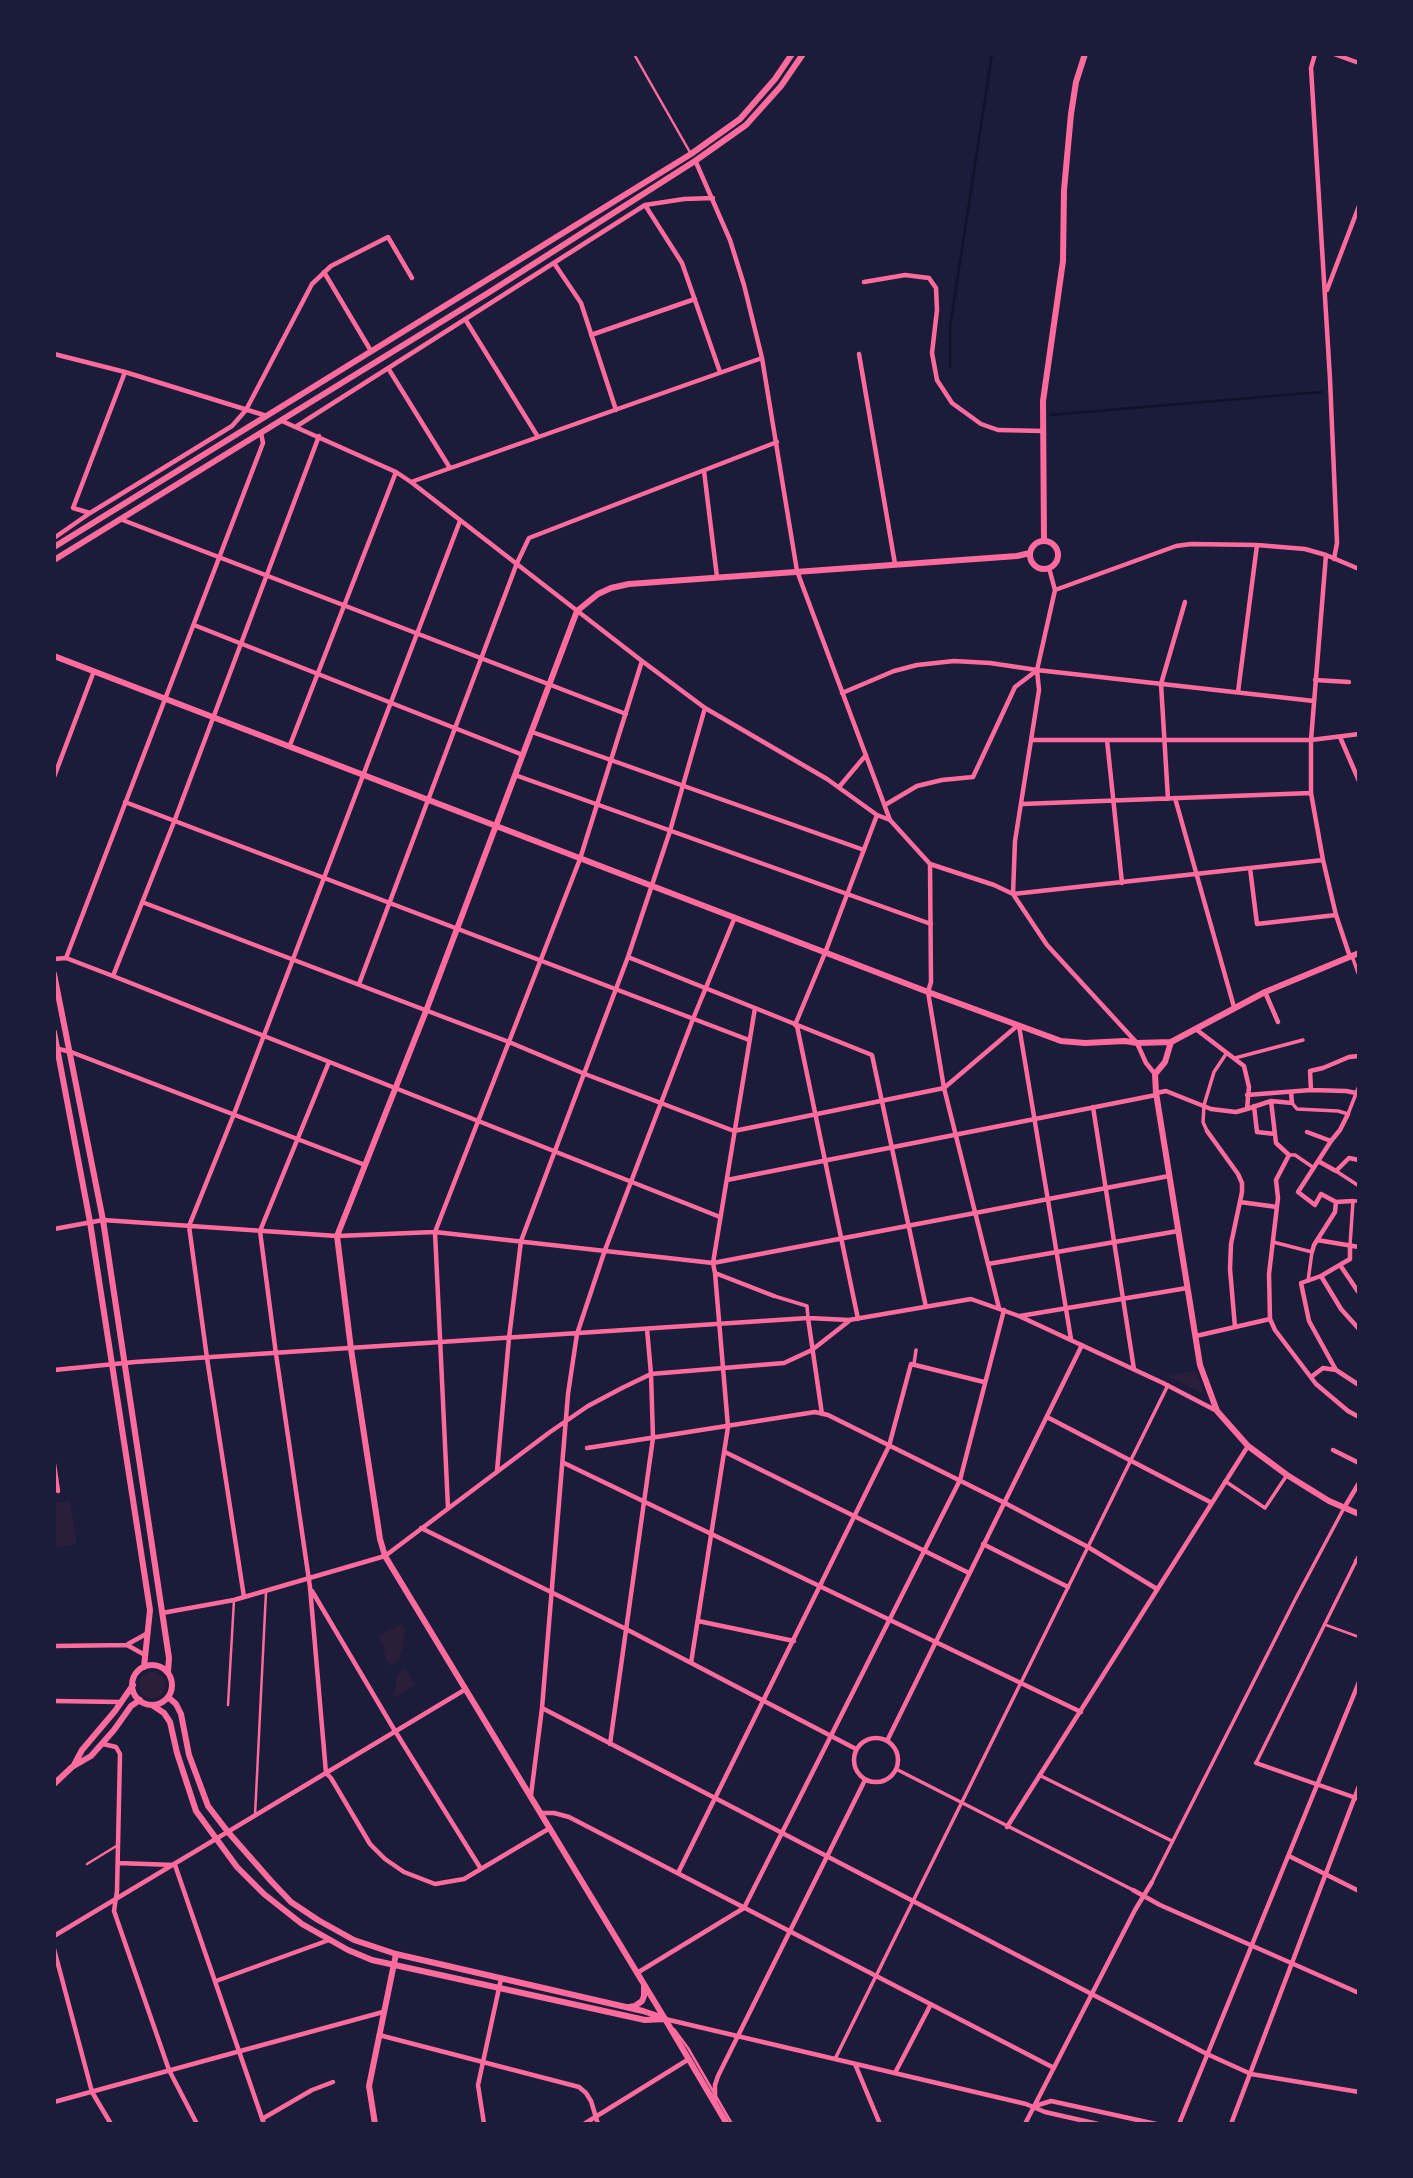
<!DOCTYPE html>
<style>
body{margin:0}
#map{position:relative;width:1413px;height:2178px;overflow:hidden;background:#1b1b3a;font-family:Overpass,sans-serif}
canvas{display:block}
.frame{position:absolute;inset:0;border:56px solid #1b1b3a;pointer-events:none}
</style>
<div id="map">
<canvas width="1413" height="2178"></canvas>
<div class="frame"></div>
</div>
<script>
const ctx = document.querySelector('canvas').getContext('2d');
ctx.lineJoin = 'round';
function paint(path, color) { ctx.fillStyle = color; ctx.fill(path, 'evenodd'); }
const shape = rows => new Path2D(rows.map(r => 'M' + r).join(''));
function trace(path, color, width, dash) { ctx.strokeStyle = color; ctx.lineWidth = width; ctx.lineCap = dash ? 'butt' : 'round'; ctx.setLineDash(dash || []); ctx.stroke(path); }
paint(shape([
 [1196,1371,1204,1394,1167,1376],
 [70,1501,77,1544,54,1548,54,1503],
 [401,1624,406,1632,403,1633,405,1636,399,1660,390,1666,384,1655,385,1647,379,1636],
 [406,1669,415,1685,394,1697,397,1674],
 '139 1685a13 13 0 1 1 26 0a13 13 0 1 1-26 0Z'
]), '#2a1e3b');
trace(shape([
 [950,367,950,327,992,54],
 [1050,415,1321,392]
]), '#12122b', 2.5);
trace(shape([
 [634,54,691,154],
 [1326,1625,1359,1637],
 [228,1705,234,1600],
 [255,1816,266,1592],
 [87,1864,118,1845],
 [674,2029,688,2048,732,2124]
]), '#ff6b9d', 2.5);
trace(shape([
 [1352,956,1358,973],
 [1235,1058,1303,1040],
 [1292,1103,1297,1109,1338,1111,1348,1114,1359,1086],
 [1207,1131,1203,1122,1204,1105,1214,1072,1226,1054],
 [1289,1155,1295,1155,1314,1168],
 [1336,1171,1359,1186],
 [1273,1242,1312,1252,1308,1281],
 [1350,1245,1353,1201,1359,1201],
 [774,1296,807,1306,808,1318],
 [914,1364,916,1350],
 [1225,1481,1265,1508,1287,1475],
 [1256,1763,1359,1555],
 [896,1769,1133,1890],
 [1039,1775,1172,1841],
 [1152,1882,1296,1598,1344,1508],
 [835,2059,1168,1385]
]), '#ff6b9d', 3.5);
trace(shape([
 [1315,54,1311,68,1330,379,1337,543,1334,559],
 [1334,54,1359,63],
 [695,160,730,240,744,285,762,358,797,571,890,820,930,864,994,885,1013,894,1047,945,1137,1043,1146,1063,1155,1074],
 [645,205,682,263,720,372],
 [554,263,581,303,616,410],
 [324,272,371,351],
 [864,282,905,275,929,278,936,288,937,310,932,353,937,380,952,403,981,424,998,430,1043,431],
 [1327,290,1359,206],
 [465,319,538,437],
 [591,335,695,299],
 [54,354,125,372,267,416],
 [859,354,895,564],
 [388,368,450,468],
 [282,421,396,472,411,482,642,661,705,708,827,779,877,815,890,820],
 [297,426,645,205,684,199,713,198],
 [704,471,717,577],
 [411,482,762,358],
 [90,513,73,508,125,372],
 [120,519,626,714],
 [54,538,90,513,232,426,246,410,312,284,331,266,388,237,412,278],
 [1326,555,1311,740,1311,793,1323,860,1336,915,1350,957],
 [1055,590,1176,546,1191,544,1257,545,1305,549,1326,555,1359,569],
 [194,625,523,755],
 [1315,680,1349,682],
 [1238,692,1257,545],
 [842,693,894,671,917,665,954,661,990,663,1037,670,1314,701],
 [532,732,864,850],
 [1340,737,1359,781],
 [1032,740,1311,740,1359,734],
 [1107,740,1122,883],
 [290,745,396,472],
 [515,775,931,924],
 [54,777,94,671],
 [839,787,866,755],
 [1175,798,1234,1007],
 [1168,799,1161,684,1185,602],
 [125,802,749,1040],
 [1022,804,1311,793],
 [885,805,917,786,942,780,973,777,1015,687,1036,671],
 [930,864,931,982,928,992,944,1088,999,1308],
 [1250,868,1257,924,1336,915],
 [1013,894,1015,841,1039,690,1037,670,1055,590,1049,568],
 [1013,894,1323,860],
 [142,902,509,1042,585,1074,734,1131,944,1088,1017,1026],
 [628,957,872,1055,926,1307],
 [66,958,263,443,261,433],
 [54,959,66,958,113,976,720,1217],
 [113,976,174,822,319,436],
 [359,984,517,563,529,538,777,442],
 [1265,992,1278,1022],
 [755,1008,713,1263,1169,1176],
 [795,1025,825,953,877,815],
 [797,1026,858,1319],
 [1019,1026,1071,1339],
 [1197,1030,1244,1066,1249,1087,1247,1109,1271,1101,1292,1103,1291,1092],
 [55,1048,71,1052,365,1165],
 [1311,1090,1310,1071,1323,1068,1349,1057,1359,1056],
 [1156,1093,1166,1091,1211,1109,1236,1112,1247,1109],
 [1247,1095,1311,1090,1346,1091,1356,1093],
 [1271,1101,1276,1143,1289,1155,1276,1180,1278,1198,1269,1274,1270,1319,1275,1330,1316,1384,1348,1411,1359,1417],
 [1254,1106,1257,1132,1275,1134],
 [1093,1107,1134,1369],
 [1348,1114,1340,1130,1331,1141,1298,1192,1315,1205,1321,1194,1336,1202,1353,1201],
 [1207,1131,1238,1174,1242,1183,1242,1192,1231,1244,1230,1269,1235,1327],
 [1307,1132,1331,1141],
 [1318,1161,1336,1171,1349,1158,1359,1160],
 [727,1180,1156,1095],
 [1240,1202,1277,1207],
 [54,1229,103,1220,337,1236,435,1232,713,1263,715,1273,774,1296],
 [1317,1240,1359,1247],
 [1312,1252,1314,1245,1335,1212,1336,1202],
 [988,1264,1178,1231],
 [1340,1265,1359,1293],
 [1321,1276,1341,1309,1359,1329],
 [1020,1316,1187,1288],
 [808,1318,822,1414],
 [1196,1336,1270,1319],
 [54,1370,135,1362,808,1318,849,1320,971,1299,1019,1316,1163,1383,1215,1410],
 [1336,1370,1309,1321,1301,1283,1321,1276,1350,1259,1350,1246],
 [1311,1377,1323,1368,1336,1370,1359,1385],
 [1047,1417,1212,1503],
 [587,1448,815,1412,828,1415,1005,1503,1088,1547,1157,1589],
 [1333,1450,1359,1463],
 [725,1452,969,1573],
 [564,1463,1081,1712],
 [54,1464,58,1491],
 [497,1471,509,1338,521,1241,628,957,670,831,705,708],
 [448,1508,435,1232,580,859,642,661],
 [1344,1508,1359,1483],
 [421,1528,626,1629,856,1749],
 [983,1544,1068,1587],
 [1356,1561,1359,1562],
 [312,1591,395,1731,481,1869],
 [244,1597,207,1358,189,1226,234,1114,460,521],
 [162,1613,234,1600,385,1556,550,1432,588,1406,622,1388,651,1374,784,1363,812,1350,849,1321],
 [698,1621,794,1641],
 [128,1644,148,1633],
 [54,1646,127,1645,145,1655],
 [691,1663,728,1427,715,1273],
 [54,1701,120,1702],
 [542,1708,1207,2054,1251,2074,1359,2092],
 '854 1760a22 22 0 1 1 44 0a22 22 0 1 1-44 0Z',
 [887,1741,1082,1345],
 [103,1744,116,1747,120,1754,117,1891,114,1911,169,2070,197,2124],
 [610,1744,653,1438,651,1374,647,1329],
 [1256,1763,1359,1799],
 [326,1773,310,1587,276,1354,260,1231,329,1062],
 [326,1773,331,1778,370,1844,385,1859,404,1872,435,1884,464,1879,550,1828],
 [531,1795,542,1708,568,1394,577,1334,605,1250,693,1019,735,917],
 [541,1813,554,1813,569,1817,1054,2068],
 [1007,1827,1248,1446],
 [1289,1856,1359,1891],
 [118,1863,174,1865],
 [175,1865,264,2124],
 [678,1873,889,1446,911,1364,984,1382],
 [1133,1890,1160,1905,1359,1993],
 [54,1936,466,1689],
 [54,1949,92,2092,111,2124],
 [637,1973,744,1908,960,1480,1004,1310],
 [216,1981,329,1940],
 [665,2019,1026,2104,1045,2112,1098,2124],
 [379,2035,579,2087,586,2093,591,2101,598,2124],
 [855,2064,880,2124],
 [895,2073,931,2004],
 [715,2101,715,2085,718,2076,865,1780],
 [54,2102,383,2012],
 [1035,2106,1051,2101,1156,2124],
 [262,2119,312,2090,333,2082],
 [484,2124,478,2085,501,1979],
 [584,2124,689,2059],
 [1025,2124,1135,1910,1152,1882],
 [1179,2124,1359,1682],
 [1231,2124,1359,1786]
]), '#ff6b9d', 4.5);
trace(shape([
 '1030 555a14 14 0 1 1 28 0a14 14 0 1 1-28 0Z',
 [1044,541,1043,401,1063,261,1064,190,1071,114,1076,82,1085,54],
 [54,656,928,992,1061,1041,1085,1043,1125,1041,1137,1043,1171,1042,1265,992,1359,953],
 [1171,1042,1165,1062,1155,1074,1156,1093,1200,1365,1217,1411,1248,1446,1287,1475,1329,1501,1359,1514],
 [629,2007,635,2006,642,2001,644,1996,644,1985],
 [665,2019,385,1556,380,1539,351,1349,337,1236,426,1011,577,611,598,594,611,588,629,584,1017,556,1030,553],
 [375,2124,369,2086,396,1954]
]), '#ff6b9d', 6);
trace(shape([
 [54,547,691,154,740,119,775,79,792,54],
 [54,560,488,293,695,161,746,125,781,86,803,54],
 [54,974,103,1220,169,1658,168,1672],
 [54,1032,90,1222,150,1610,144,1667],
 '132 1685a20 20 0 1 1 40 0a20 20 0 1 1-40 0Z',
 [168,1697,176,1704,181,1714,189,1755,208,1806,228,1832,271,1881,291,1902,318,1920,354,1940,396,1954,643,2011,661,2017],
 [152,1705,164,1713,170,1722,177,1753,196,1811,237,1867,264,1894,302,1924,348,1950,372,1960,645,2020,665,2019],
 [74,1765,82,1750,115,1711,133,1685],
 [54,1784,72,1767,91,1756,114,1730,131,1706,140,1700],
 [665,2019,727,2124]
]), '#ff6b9d', 6);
</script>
